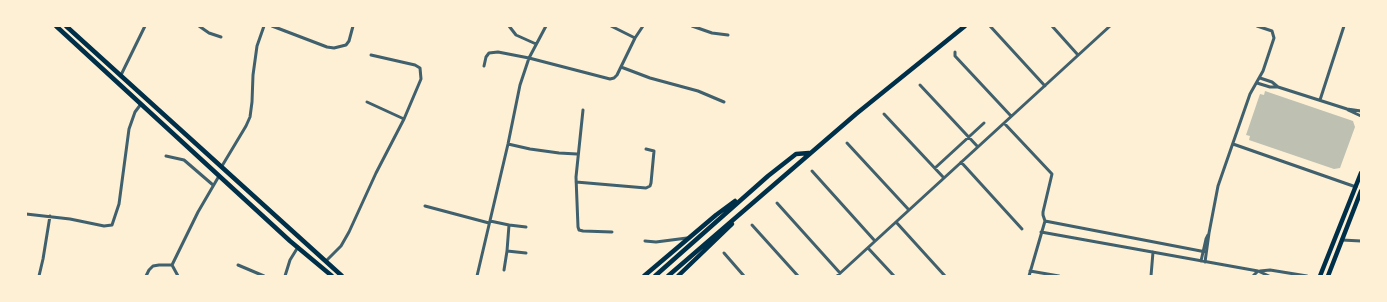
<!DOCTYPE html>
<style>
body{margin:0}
#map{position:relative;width:1387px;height:302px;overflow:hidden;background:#fdf0d5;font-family:Signika,sans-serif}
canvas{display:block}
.frame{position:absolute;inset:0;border:27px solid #fdf0d5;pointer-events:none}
</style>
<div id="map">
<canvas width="1387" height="302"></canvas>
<div class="frame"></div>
</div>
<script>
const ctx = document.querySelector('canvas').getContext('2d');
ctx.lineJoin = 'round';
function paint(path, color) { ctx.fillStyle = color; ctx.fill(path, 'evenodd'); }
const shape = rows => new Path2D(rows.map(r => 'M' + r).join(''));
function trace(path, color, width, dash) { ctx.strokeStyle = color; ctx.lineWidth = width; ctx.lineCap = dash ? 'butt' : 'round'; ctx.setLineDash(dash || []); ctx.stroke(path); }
paint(shape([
 [1265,91,1353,121,1355,127,1340,168,1334,169,1249,140,1250,136,1246,135,1260,94,1264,95]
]), '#bec0b2');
trace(shape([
 [199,26,209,33,221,37],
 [272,26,327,47,334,48,346,45,349,41,353,26],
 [509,26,516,35,536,44],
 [611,26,635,38],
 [692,26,712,33,728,35],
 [990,26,1045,86],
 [1052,26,1078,55],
 [955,52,955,56,1011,116],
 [484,66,486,57,489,53,498,52,529,58,610,79,614,78,617,75,635,38,643,26],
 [621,67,650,78,698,91,724,102],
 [121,75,145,26],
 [1260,78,1272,82,1278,87],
 [1257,83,1270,87,1278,87,1347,109,1361,111],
 [920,85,978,147],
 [1320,100,1344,26],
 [367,102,404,119],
 [583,110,576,177,578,227,579,230,583,231,612,232],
 [1348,110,1361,116],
 [884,114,944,178],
 [1004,123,1052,174,1043,212,1043,215,1045,221,1029,276],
 [847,143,909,210],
 [508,144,530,149,559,153,577,154],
 [1233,144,1356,187],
 [166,156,184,160,213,185],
 [961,162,1022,229],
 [222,166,246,126,250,117,252,102,253,75,257,46,264,26],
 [935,168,984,123],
 [812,171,875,241],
 [576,182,646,188,650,186,651,183,654,151,646,149],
 [777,203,840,273],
 [425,206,489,223],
 [26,214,70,219,104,226,112,225,119,204,129,129,135,112,141,104],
 [490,221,509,225,507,251,526,253],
 [1045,221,1206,252],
 [896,222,945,276],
 [509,225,526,227],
 [752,225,798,276],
 [1041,232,1258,271,1269,276],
 [1342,240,1361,241],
 [645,241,656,242,687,238],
 [868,248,894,276],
 [724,253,744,276],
 [326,261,341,246,349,232,376,173,404,119,421,79,420,68,415,65,371,55],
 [1201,261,1206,239,1208,235],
 [1205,262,1209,233,1218,186,1250,94,1263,71,1274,38,1272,31,1257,26],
 [238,265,264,276],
 [504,270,507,251],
 [1030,271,1059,276],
 [1260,271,1270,270,1307,276],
 [39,276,43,259,50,216],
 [146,276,149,270,153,266,159,265,172,265],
 [178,276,172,265,198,212,219,176],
 [285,276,290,260,298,247],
 [477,276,508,144,520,85,529,58,546,26],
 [837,276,1110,26],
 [1151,276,1153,252],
 [1253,276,1258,271]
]), '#3f606c', 3);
trace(shape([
 [644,276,716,215,735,201],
 [655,276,768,176,796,154,809,153],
 [668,276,856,114,965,26],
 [678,276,732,224],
 [1320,276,1361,173],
 [1328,276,1361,191]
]), '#003049', 4.5);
trace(shape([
 [56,26,290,241,332,276],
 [66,26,342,276]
]), '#003049', 4.5);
</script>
